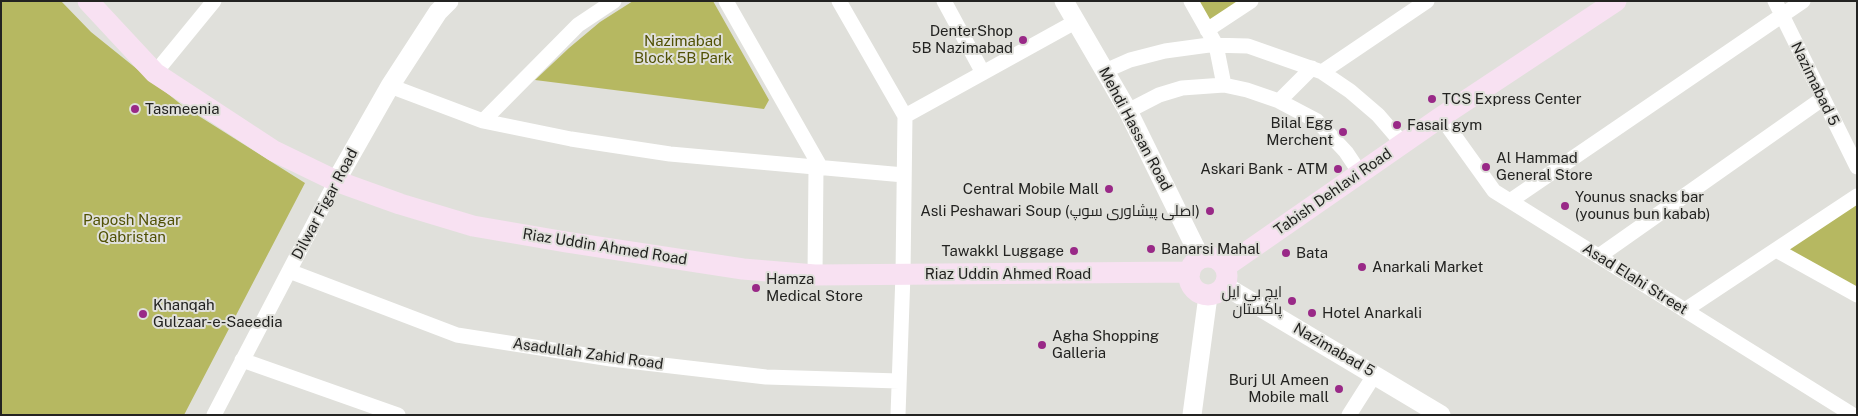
<!DOCTYPE html>
<meta charset="utf-8">
<style>
body{margin:0}
#map{position:relative;width:1858px;height:416px;overflow:hidden;background:#e0e0db;font-family:"Public Sans",sans-serif}
canvas{display:block}
.frame{position:absolute;inset:0;border:2px solid #232321;pointer-events:none}
</style>
<div id="map">
<canvas width="1858" height="416"></canvas>
<div class="frame"></div>
</div>
<script>
const ctx = document.querySelector('canvas').getContext('2d');
ctx.lineJoin = 'round';
function paint(path, color) { ctx.fillStyle = color; ctx.fill(path, 'evenodd'); }
const shape = rows => new Path2D(rows.map(r => 'M' + r).join(''));
function trace(path, color, width, dash) { ctx.strokeStyle = color; ctx.lineWidth = width; ctx.lineCap = dash ? 'butt' : 'round'; ctx.setLineDash(dash || []); ctx.stroke(path); }
function drawText(font, color, halo, rows, align = 'center') {
  ctx.font = font + ' "Public Sans",Cairo,sans-serif'; ctx.lineWidth = 4; ctx.setLineDash([]); ctx.textBaseline = 'middle'; ctx.strokeStyle = halo; ctx.fillStyle = color; for (const [text, x, y, turn = 0] of rows) {
    ctx.save(); ctx.translate(x, y); ctx.rotate((+turn || 0) * Math.PI / 180); ctx.textAlign = isNaN(turn) ? turn : align; if (halo) ctx.strokeText(text, 0, 0); ctx.fillText(text, 0, 0); ctx.restore();
  }
}
paint(shape([
 [1,1,61,1,91,32,183,106,305,183,184,415,1,415],
 [633,1,713,1,769,100,764,109,535,80,569,48,600,22],
 [1191,1,1251,1,1207,30],
 [1857,196,1857,295,1776,250]
]), '#b6b861');
trace(shape([
 [726,1,821,168],
 [839,1,905,116],
 [944,1,983,73],
 [1191,1,1216,45,1224,85],
 [1775,1,1857,167],
 [1207,30,1251,1],
 [1105,71,1130,60,1165,51,1209,45,1248,46,1322,72,1350,91,1378,115,1403,144],
 [1322,72,1427,1],
 [155,73,214,1],
 [390,86,483,121,571,139,670,154,904,175],
 [1279,101,1312,68],
 [1128,111,1159,95,1182,88,1224,85,1247,90,1279,101,1317,121,1346,152,1360,173],
 [1441,117,1494,191,1853,415],
 [483,121,578,25,614,1],
 [1510,201,1803,1],
 [1776,250,1857,295],
 [1599,256,1822,99],
 [289,271,457,335,611,359,766,377,899,381],
 [815,275,816,168],
 [1685,310,1857,196],
 [242,360,398,415],
 [214,415,336,181],
 [898,415,903,274,905,116,1075,22],
 [1349,415,1375,374]
]), '#fff', 15);
trace(shape([
 [1064,1,1128,111,1201,259],
 [336,181,390,86,438,12,449,1],
 [1225,286,1441,415],
 [1192,415,1208,296]
]), '#fff', 19);
trace(shape([
 [88,1,155,73,274,151,336,181,400,204,473,226,566,242,743,269,815,275,1190,272],
 '1189 276a19 19 0 1 1 38 0a19 19 0 1 1-38 0Z',
 [1225,267,1441,117,1616,1]
]), '#f8e1f2', 21);
for (const [x, y, r, color] of [
 [1023,40,5,"#992987"],
 [1432,99,5,"#992987"],
 [135,109,5,"#992987"],
 [1397,125,5,"#992987"],
 [1343,132,5,"#992987"],
 [1486,167,5,"#992987"],
 [1338,169,5,"#992987"],
 [1109,189,5,"#992987"],
 [1565,206,5,"#992987"],
 [1210,211,5,"#992987"],
 [1151,249,5,"#992987"],
 [1074,251,5,"#992987"],
 [1286,253,5,"#992987"],
 [1362,267,5,"#992987"],
 [756,288,5,"#992987"],
 [1292,301,5,"#992987"],
 [1312,313,5,"#992987"],
 [143,314,5,"#992987"],
 [1042,345,5,"#992987"],
 [1339,389,5,"#992987"]
]) { const dot = new Path2D(); dot.arc(x, y, r, 0, 2 * Math.PI); ctx.fillStyle = color; ctx.fill(dot); trace(dot, '#e0e0db', 2); }
drawText('15px', '#232321', '#e0e0db', [
 ["DenterShop",1013,31,"right"],
 ["5B Nazimabad",1013,48,"right"],
 ["TCS Express Center",1442,99],
 ["Tasmeenia",145,109],
 ["Bilal Egg",1333,123,"right"],
 ["Merchent",1333,140,"right"],
 ["Fasail gym",1407,125],
 ["Al Hammad",1496,158],
 ["General Store",1496,175],
 ["Askari Bank - ATM",1328,169,"right"],
 ["Central Mobile Mall",1099,189,"right"],
 ["Younus snacks bar",1575,197],
 ["(younus bun kabab)",1575,214],
 ["Asli Peshawari Soup (اصلی پیشاوری سوپ)",1200,211,"right"],
 ["Banarsi Mahal",1161,249],
 ["Tawakkl Luggage",1064,251,"right"],
 ["Bata",1296,253],
 ["Anarkali Market",1372,267],
 ["Hamza",766,279],
 ["Medical Store",766,296],
 ["ایچ بی ایل",1282,292,"right"],
 ["پاکستان",1282,309,"right"],
 ["Khanqah",153,305],
 ["Gulzaar-e-Saeedia",153,322],
 ["Hotel Anarkali",1322,313],
 ["Agha Shopping",1052,336],
 ["Galleria",1052,353],
 ["Burj Ul Ameen",1329,380,"right"],
 ["Mobile mall",1329,397,"right"]
], 'left');
drawText('15px', '#515105', '#e0e0db', [
 ["Nazimabad",683,41],
 ["Block 5B Park",683,58],
 ["Paposh Nagar",132,220],
 ["Qabristan",132,237]
]);
drawText('15px', '#232321', '#e0e0db', [
 ["Nazimabad 5",1815,84,64],
 ["Mehdi Hassan Road",1135,129,62],
 ["Tabish Dehlavi Road",1333,192,-35],
 ["Dilwar Figar Road",325,204,-62],
 ["Riaz Uddin Ahmed Road",605,247,9],
 ["Riaz Uddin Ahmed Road",1008,274],
 ["Asad Elahi Street",1635,279,32],
 ["Nazimabad 5",1334,350,30],
 ["Asadullah Zahid Road",588,354,8]
]);
</script>
